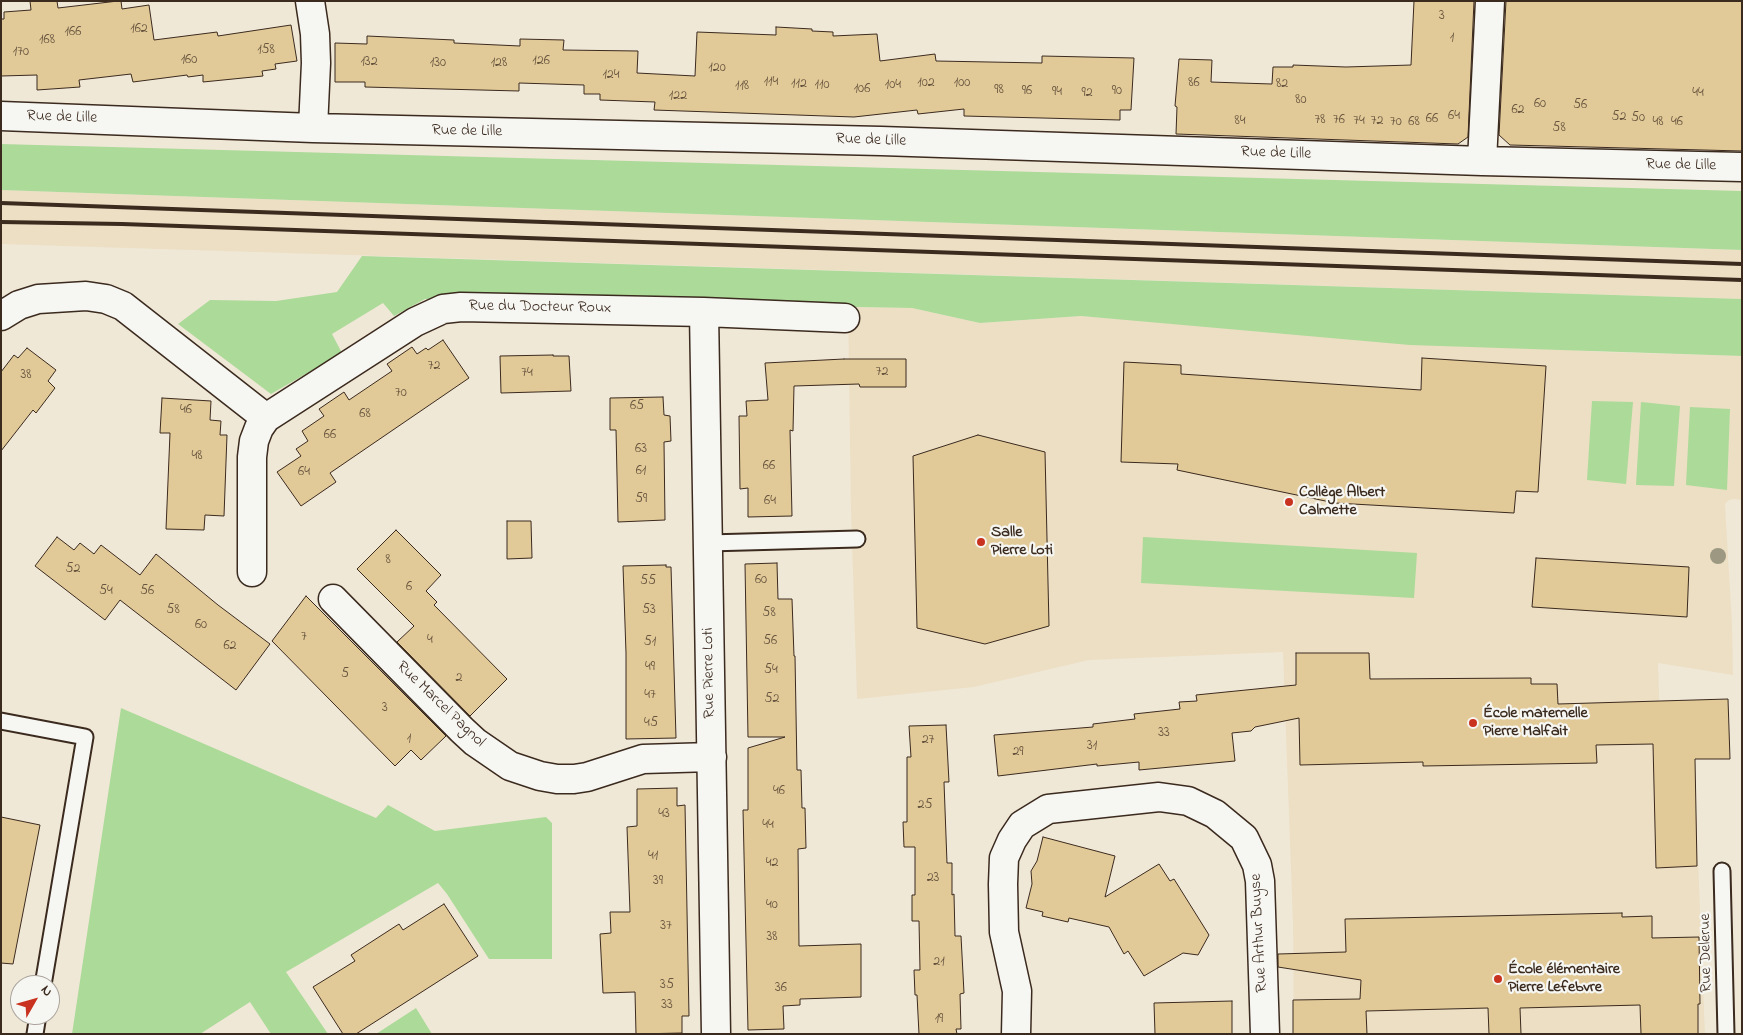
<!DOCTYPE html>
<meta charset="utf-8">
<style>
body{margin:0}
#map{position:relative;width:1743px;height:1035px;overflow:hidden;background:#f0e8d7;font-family:"Indie Flower",sans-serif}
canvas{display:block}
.frame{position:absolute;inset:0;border:2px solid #3b2a1e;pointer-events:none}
.north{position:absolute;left:10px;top:975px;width:50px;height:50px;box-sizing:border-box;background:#f6f6f2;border:1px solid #aba49d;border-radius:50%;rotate:52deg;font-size:14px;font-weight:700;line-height:20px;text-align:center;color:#3b2a1e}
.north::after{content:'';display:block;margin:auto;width:18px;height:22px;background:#c8321e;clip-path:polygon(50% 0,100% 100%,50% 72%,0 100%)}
</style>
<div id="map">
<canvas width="1743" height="1035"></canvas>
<div class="frame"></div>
<div class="north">N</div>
</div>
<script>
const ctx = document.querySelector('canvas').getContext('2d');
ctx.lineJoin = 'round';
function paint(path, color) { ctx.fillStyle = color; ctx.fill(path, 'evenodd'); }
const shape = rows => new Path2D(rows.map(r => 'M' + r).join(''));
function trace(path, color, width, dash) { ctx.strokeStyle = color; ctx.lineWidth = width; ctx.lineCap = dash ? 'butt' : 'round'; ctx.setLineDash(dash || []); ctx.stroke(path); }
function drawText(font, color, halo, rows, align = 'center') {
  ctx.font = font + ' "Indie Flower",sans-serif'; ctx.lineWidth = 4.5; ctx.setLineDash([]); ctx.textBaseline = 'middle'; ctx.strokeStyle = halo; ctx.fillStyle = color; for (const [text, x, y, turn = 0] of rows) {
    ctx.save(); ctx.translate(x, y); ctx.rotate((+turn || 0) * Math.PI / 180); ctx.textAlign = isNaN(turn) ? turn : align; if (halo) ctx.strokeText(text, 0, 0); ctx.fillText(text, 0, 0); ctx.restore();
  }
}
paint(shape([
 [1,190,1742,250,1742,299,1,244],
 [848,307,912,308,980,323,1081,316,1603,352,1742,356,1742,500,1734,499,1729,500,1725,504,1732,624,1733,675,1658,663,1662,785,1695,785,1705,1034,1294,1034,1293,924,1283,652,1089,660,974,687,857,699,851,511]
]), '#ecdfc4');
paint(shape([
 [1,144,1742,191,1742,250,1,190],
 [362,256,1742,299,1742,356,1410,345,1081,316,980,323,912,308,425,299,394,316,383,303,332,334,342,353,271,394,178,324,210,300,276,301,337,292],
 [1592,401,1633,402,1626,484,1587,480],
 [1641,402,1680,406,1674,486,1636,485],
 [1690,407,1730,409,1727,490,1686,485],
 [1143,537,1417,553,1414,598,1141,583],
 [121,708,376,818,388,805,435,831,546,817,552,823,552,959,489,959,447,894,438,883,286,972,328,1034,271,1034,250,1002,200,1034,72,1034],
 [416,1008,432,1034,376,1034]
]), '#acda99');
const building = shape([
 [30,1,57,1,58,8,118,1,121,1,122,9,149,5,154,40,217,32,218,36,291,25,297,61,275,64,276,69,262,71,263,76,203,82,203,75,188,77,187,75,133,82,131,74,79,80,80,87,37,90,37,75,1,76,1,19,4,19,4,12,31,10,30,1],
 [1414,1,1474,1,1468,137,1458,144,1176,134,1177,107,1175,106,1179,59,1212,60,1211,82,1240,83,1272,84,1273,67,1293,67,1293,65,1346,67,1411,65,1414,1],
 [1506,1,1742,1,1742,151,1510,145,1499,135,1506,1],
 [776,27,812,29,812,31,833,32,833,36,877,34,880,61,935,54,936,61,1042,63,1042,56,1134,58,1131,110,1120,110,1120,120,964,116,964,109,918,114,917,110,854,117,654,110,655,102,600,100,600,94,584,94,584,85,519,83,519,91,365,87,365,82,335,82,335,43,367,44,367,36,454,40,454,43,520,46,520,39,564,40,563,50,638,51,637,73,695,76,697,32,776,35,776,27],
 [443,340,469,378,330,473,336,482,301,506,277,472,301,456,296,449,308,441,302,431,324,416,319,409,344,392,349,400,392,371,387,364,412,347,417,354,426,348,428,350,443,340],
 [27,348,56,370,48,381,55,388,36,413,33,410,1,451,1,372,14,355,18,358,27,348],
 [553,355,553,356,569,356,571,391,501,393,500,356,553,355],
 [1422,358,1546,366,1538,492,1516,491,1514,513,1335,503,1177,470,1178,464,1121,462,1124,362,1181,365,1181,374,1421,390,1422,358],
 [844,359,906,359,906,387,860,387,859,384,794,386,793,431,790,430,792,516,748,517,748,488,740,489,739,416,747,416,746,401,768,400,765,363,844,359],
 [663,397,664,415,670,416,671,441,664,442,665,520,618,522,616,430,610,430,610,398,663,397],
 [162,398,211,401,210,420,221,421,220,435,227,435,224,516,205,515,204,530,166,529,170,433,160,433,162,398],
 [978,435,1045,452,1049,626,985,644,917,628,913,456,978,435],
 [507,521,531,521,532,558,507,559,507,521],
 [396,530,441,575,426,591,437,602,434,605,507,679,470,716,397,642,414,626,357,569,396,530],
 [57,537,74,550,80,543,94,554,101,545,140,575,156,554,218,605,270,644,236,690,120,600,105,620,35,566,57,537],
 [1536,558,1689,567,1687,617,1532,607,1536,558],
 [777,563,778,599,792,599,794,656,795,656,797,770,801,770,802,808,805,808,806,848,798,849,799,946,861,944,861,997,800,999,800,1005,783,1006,784,1029,748,1030,743,810,748,810,748,748,785,737,748,737,745,564,777,563],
 [666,565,666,567,671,567,676,738,626,739,626,653,623,566,666,565],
 [306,596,446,736,421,760,411,750,395,766,272,641,306,596],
 [1296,653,1369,653,1370,679,1531,678,1531,684,1557,684,1558,704,1728,699,1730,759,1695,759,1697,866,1656,868,1653,744,1596,745,1597,763,1423,766,1423,762,1300,765,1299,718,1255,727,1251,731,1232,733,1235,761,1139,770,1139,762,1097,766,1097,764,998,776,994,735,1093,727,1093,724,1135,719,1134,714,1180,709,1179,702,1197,701,1196,695,1296,685,1296,653],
 [946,725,949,782,944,782,947,863,952,863,952,895,954,894,955,936,961,936,964,993,960,994,961,1029,956,1029,957,1034,919,1034,917,995,915,995,914,970,920,970,919,921,912,921,912,895,915,895,915,847,904,847,903,822,907,822,907,757,911,757,909,726,946,725],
 [677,788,677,806,685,805,689,1016,682,1016,682,1033,636,1034,635,992,603,993,600,934,611,933,610,912,630,912,627,827,637,826,637,789,677,788],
 [1,817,40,825,13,964,1,963,1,817],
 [1043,837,1115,856,1105,897,1159,864,1170,881,1174,879,1209,935,1198,955,1183,953,1144,976,1128,951,1124,954,1109,927,1069,918,1068,922,1042,916,1043,912,1026,908,1032,884,1031,871,1037,861,1043,837],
 [444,904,478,956,356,1034,343,1034,313,987,355,961,351,955,399,924,403,930,444,904],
 [1622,913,1622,917,1652,916,1652,938,1699,937,1700,1004,1698,1004,1698,1034,1641,1034,1640,1005,1520,1008,1521,1034,1489,1034,1488,1008,1366,1011,1367,1034,1293,1034,1293,1000,1360,999,1361,980,1278,967,1278,954,1346,952,1345,919,1622,913],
 [1232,1001,1232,1034,1155,1034,1154,1003,1232,1001]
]);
paint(building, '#e1c998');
trace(building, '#3b2a1e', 1);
const service = shape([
 [708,543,857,539],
 [1,721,85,737,43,985],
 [1722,871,1726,1034],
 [35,1034,38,1015]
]);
const minor = shape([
 [310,1,315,34,316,63,313,128],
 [1,116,313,128,881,141,1482,161,1742,167],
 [1482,161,1490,1],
 [704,312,716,1034],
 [1,316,19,305,38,299,86,296,106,299,123,306,266,418,259,428,254,441,252,457,252,572],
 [266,418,415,322,443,309,461,307,704,312,845,318],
 [333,599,462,730,475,742,510,766,540,776,557,779,574,779,587,777,643,759,712,757],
 [1016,1034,1017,991,1004,932,1003,884,1004,858,1012,840,1022,825,1048,809,1159,797,1188,801,1215,814,1244,838,1257,865,1260,881,1265,1034]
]);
trace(service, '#3b2a1e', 19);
trace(minor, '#3b2a1e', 31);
trace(service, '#f6f6f2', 15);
trace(minor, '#f6f6f2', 28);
trace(shape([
 [1,203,1742,264],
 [1,222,122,224,1742,280]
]), '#3b2a1e', 4);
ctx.fillStyle = '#9c9882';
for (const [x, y] of [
 [1718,556]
]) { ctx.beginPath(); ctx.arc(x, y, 8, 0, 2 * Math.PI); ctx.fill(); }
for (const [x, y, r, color] of [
 [1289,502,5,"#c8321e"],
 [981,542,5,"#c8321e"],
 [1473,723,5,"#c8321e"],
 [1498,979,5,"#c8321e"]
]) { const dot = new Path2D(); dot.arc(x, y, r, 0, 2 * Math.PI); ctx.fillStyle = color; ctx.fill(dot); trace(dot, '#f6f6f2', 2); }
drawText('14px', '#64523c', null, [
 ["3",1442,17],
 ["162",139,30],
 ["166",73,33],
 ["1",1452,39],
 ["168",47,41],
 ["158",266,51],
 ["170",21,53],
 ["160",189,61],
 ["126",541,62],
 ["132",369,63],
 ["130",438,64],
 ["128",499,64],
 ["120",717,69],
 ["124",611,76],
 ["114",771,83],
 ["102",926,84],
 ["100",962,84],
 ["86",1194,84],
 ["112",799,85],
 ["82",1282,85],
 ["110",822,86],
 ["104",893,86],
 ["118",742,87],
 ["106",862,90],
 ["98",999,91],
 ["96",1027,92],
 ["90",1117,92],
 ["94",1057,93],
 ["92",1087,94],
 ["44",1698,94],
 ["122",678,97],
 ["80",1301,101],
 ["60",1540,105],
 ["56",1580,106],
 ["62",1518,111],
 ["64",1454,117],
 ["52",1619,118],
 ["50",1638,119],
 ["66",1432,120],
 ["78",1320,121],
 ["76",1339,121],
 ["84",1240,122],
 ["74",1359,122],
 ["72",1377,122],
 ["70",1396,123],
 ["68",1414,123],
 ["48",1658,123],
 ["46",1677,123],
 ["58",1559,129],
 ["72",434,367],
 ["72",882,373],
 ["74",527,374],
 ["38",26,376],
 ["70",401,394],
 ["65",637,407],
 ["46",186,411],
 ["68",365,415],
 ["66",330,436],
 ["63",641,450],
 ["48",197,457],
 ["66",769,467],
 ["61",641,472],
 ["64",304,473],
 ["59",641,500],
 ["64",770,502],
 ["8",388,561],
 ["52",73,570],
 ["60",761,581],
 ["55",648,582],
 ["6",409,588],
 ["54",106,592],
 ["56",147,592],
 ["58",173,611],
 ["53",649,611],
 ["58",769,614],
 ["60",201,626],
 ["7",304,638],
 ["4",430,641],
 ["56",770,642],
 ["51",650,643],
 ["62",230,647],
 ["49",650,668],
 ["54",771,671],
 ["5",345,675],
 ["2",459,679],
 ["47",650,696],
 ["52",772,700],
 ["3",385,709],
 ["45",651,724],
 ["33",1164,734],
 ["1",409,740],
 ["27",928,741],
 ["31",1092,747],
 ["29",1018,753],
 ["46",779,792],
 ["25",925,806],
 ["43",664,815],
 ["44",768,826],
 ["41",653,857],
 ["42",772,864],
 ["23",933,879],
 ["39",658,882],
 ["40",772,906],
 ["37",666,927],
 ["38",772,938],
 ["21",939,963],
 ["35",667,986],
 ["36",781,989],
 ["33",667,1006],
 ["19",939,1020]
]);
drawText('16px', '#3b2a1e', '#f6f6f2', [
 ["Rue de Lille",62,118,2],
 ["Rue de Lille",467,132,1],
 ["Rue de Lille",871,141,2],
 ["Rue de Lille",1276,154,2],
 ["Rue de Lille",1681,166,1],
 ["Rue du Docteur Roux",540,308,1],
 ["Rue Pierre Loti",710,673,-91],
 ["Rue Marcel Pagnol",440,705,44],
 ["Rue Arthur Buyse",1260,933,-93],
 ["Rue Delerue",1707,953,-91]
]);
drawText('bold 16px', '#3b2a1e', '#f6f6f2', [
 ["Collège Albert",1299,493],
 ["Calmette",1299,511],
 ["Salle",991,533],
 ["Pierre Loti",991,551],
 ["École maternelle",1483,714],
 ["Pierre Malfait",1483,732],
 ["École élémentaire",1508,970],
 ["Pierre Lefebvre",1508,988]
], 'left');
</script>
